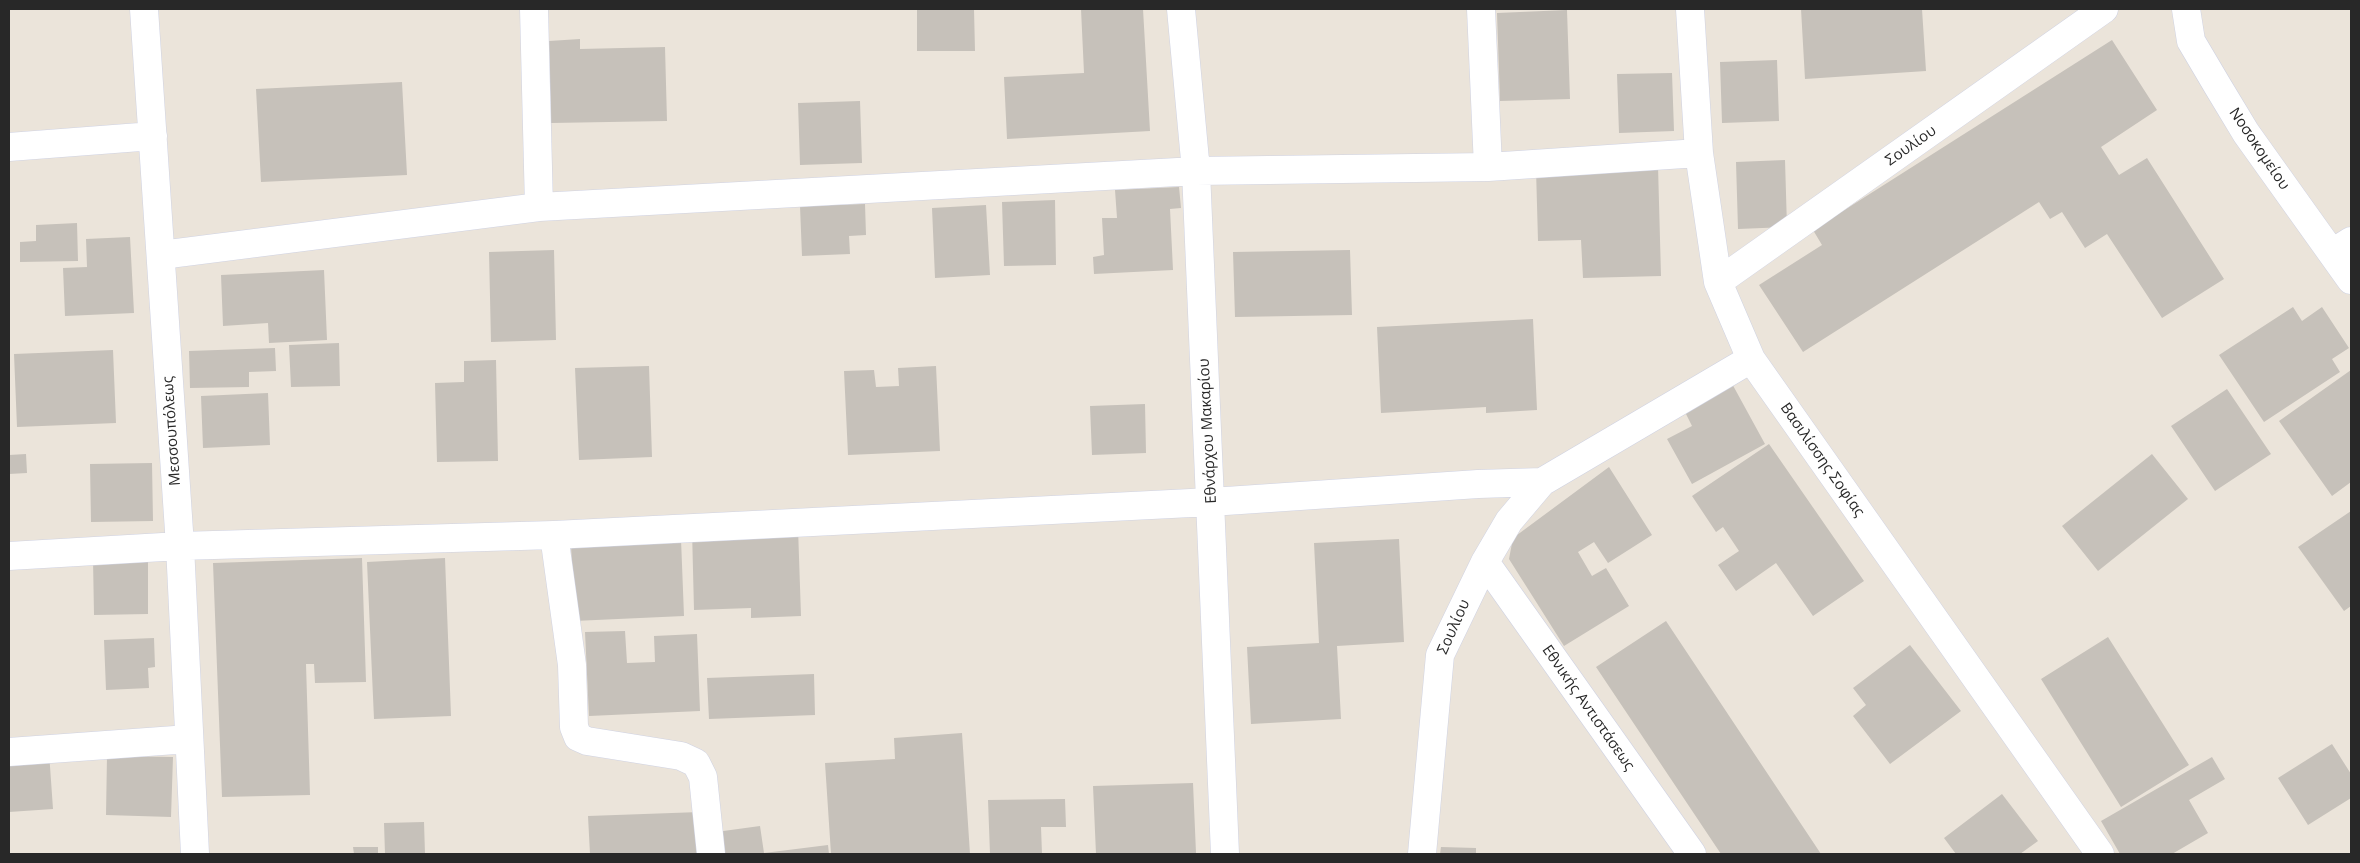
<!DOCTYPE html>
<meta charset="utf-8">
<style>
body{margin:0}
#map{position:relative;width:2360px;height:863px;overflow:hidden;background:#ebe4da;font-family:"Open Sans",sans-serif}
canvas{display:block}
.frame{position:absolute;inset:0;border:10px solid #282828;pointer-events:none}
</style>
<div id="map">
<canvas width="2360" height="863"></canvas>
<div class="frame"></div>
</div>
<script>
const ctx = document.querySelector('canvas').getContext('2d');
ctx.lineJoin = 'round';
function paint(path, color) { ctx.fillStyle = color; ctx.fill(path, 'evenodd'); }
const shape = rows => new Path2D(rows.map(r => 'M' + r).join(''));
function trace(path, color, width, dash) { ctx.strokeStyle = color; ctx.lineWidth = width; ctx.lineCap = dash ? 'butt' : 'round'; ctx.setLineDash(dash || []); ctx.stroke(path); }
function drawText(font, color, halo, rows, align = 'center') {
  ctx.font = font + ' "Open Sans",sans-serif'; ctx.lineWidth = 4.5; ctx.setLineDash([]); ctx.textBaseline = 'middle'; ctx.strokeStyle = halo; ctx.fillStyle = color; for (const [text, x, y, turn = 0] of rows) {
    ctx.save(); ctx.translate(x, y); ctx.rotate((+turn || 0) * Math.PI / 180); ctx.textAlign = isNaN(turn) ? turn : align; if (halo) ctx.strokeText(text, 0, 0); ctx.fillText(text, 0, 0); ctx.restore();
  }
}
paint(shape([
 [917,9,974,9,975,51,917,51],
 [1081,9,1143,9,1150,131,1007,139,1004,77,1084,73],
 [1801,9,1922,9,1926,71,1805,79],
 [1567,10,1570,99,1500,101,1497,13],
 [580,39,580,49,665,47,667,121,551,123,549,41],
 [2112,40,2157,110,2101,147,2119,175,2147,158,2224,279,2162,318,2107,234,2085,248,2062,212,2050,219,2039,202,1803,352,1759,285,1822,245,1813,230],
 [1777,60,1779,121,1722,123,1720,62],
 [1672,73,1674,131,1619,133,1617,74],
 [402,82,407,175,261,182,256,89],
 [860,101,862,163,800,165,798,103],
 [1785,160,1787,227,1738,229,1736,162],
 [1658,166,1661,276,1583,278,1581,240,1538,241,1536,169],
 [1179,187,1181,208,1170,209,1173,270,1094,274,1093,257,1104,255,1102,218,1117,218,1115,190],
 [1055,200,1056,265,1004,266,1002,202],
 [865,204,866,235,849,236,850,254,802,256,800,206],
 [986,205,990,275,935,278,932,208],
 [77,223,78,261,20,262,20,242,36,241,36,225],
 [130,237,134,313,65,316,63,268,87,267,86,239],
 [554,250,556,340,491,342,489,252],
 [1350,250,1352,315,1235,317,1233,252],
 [324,270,327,340,269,343,268,323,223,326,221,275],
 [2293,307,2302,321,2322,307,2349,348,2332,359,2340,372,2264,422,2219,355],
 [1533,319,1537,410,1486,413,1486,407,1381,413,1377,327],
 [339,343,340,386,291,387,289,345],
 [275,348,276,371,249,372,249,387,190,388,189,351],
 [113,350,116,423,17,427,14,354],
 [496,360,498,461,437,462,435,383,464,382,464,361],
 [649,366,652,457,579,460,575,368],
 [936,366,940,451,848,455,844,371,874,370,876,387,899,386,898,368],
 [2351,370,2351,482,2332,496,2279,421],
 [1730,380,1765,444,1692,484,1667,439,1692,426,1682,406],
 [2227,389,2271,454,2215,491,2171,426],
 [268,393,270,445,203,448,201,396],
 [1145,404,1146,453,1092,455,1090,406],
 [1769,444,1864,581,1813,616,1776,563,1736,591,1718,565,1739,551,1723,527,1716,532,1692,496],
 [26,454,27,473,9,474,9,455],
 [2152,454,2188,499,2098,571,2062,526],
 [152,463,153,521,91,522,90,464],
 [1609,467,1652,535,1608,563,1594,542,1578,552,1592,576,1606,568,1629,606,1564,646,1509,559,1513,538],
 [2351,511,2351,606,2344,611,2298,547],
 [798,528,801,616,751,618,751,608,694,610,692,530],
 [681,539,684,616,574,621,571,543],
 [1399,539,1404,642,1337,646,1341,719,1251,724,1247,647,1319,643,1314,543],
 [362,558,366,682,315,683,314,664,306,664,310,795,222,797,213,563],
 [445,558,451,716,374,719,367,562],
 [93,559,148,559,148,614,94,615],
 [1666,621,1821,854,1721,854,1596,667],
 [625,631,627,663,655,662,654,636,697,634,700,711,589,716,585,632],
 [2108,637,2189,765,2121,807,2041,679],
 [154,638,155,667,148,668,149,688,106,690,104,640],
 [1910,645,1961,711,1890,764,1853,716,1866,705,1853,688],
 [814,674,815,715,709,719,707,678],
 [962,733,970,854,831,854,825,763,895,759,894,738],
 [2332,744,2351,774,2351,798,2308,825,2278,778],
 [49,752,53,809,9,812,9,754],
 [107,756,173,757,171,817,106,815],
 [2212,757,2225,779,2189,800,2208,833,2172,854,2120,854,2101,821],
 [1193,783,1196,853,1096,854,1093,786],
 [2002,794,2038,841,2020,854,1956,854,1944,838],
 [1065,799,1066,827,1041,827,1042,854,990,854,988,800],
 [700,812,702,854,590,854,588,816],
 [424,822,425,854,385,854,384,823],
 [760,826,764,853,828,845,829,854,719,854,716,832],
 [353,847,378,847,378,854,354,854],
 [1441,847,1476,848,1476,854,1440,854]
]), '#c6c1ba');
const minor = shape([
 [144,9,180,546,195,854],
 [534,9,539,207],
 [1181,9,1196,171,1225,854],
 [1481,9,1488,167],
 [1690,9,1699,153,1718,282,1751,359,2100,854],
 [2186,9,2191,41,2217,85,2246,133,2351,280],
 [9,147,153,136],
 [2332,253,2351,241],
 [161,255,539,207,1196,171,1488,167,1699,153],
 [1718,282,2104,9],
 [554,535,572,665,574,727,578,737,587,741,681,756,696,763,703,777,711,854],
 [9,556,180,546,554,535,1211,502,1478,484,1542,482],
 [1485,562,1692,854],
 [9,752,189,739],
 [1422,854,1440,655,1485,562,1509,521,1542,482,1751,359]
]);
trace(minor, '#cfd2e2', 29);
trace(minor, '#fff', 28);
drawText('15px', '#282828', '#fff', [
 ["Σουλίου",1911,146,-35],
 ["Νοσοκομείου",2259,149,56],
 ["Μεσσουπόλεως",172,431,-94],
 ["Εθνάρχου Μακαρίου",1208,431,-93],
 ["Βασιλίσσης Σοφίας",1822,460,55],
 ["Σουλίου",1454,627,-66],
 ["Εθνικής Αντιστάσεως",1588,708,55]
]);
</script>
